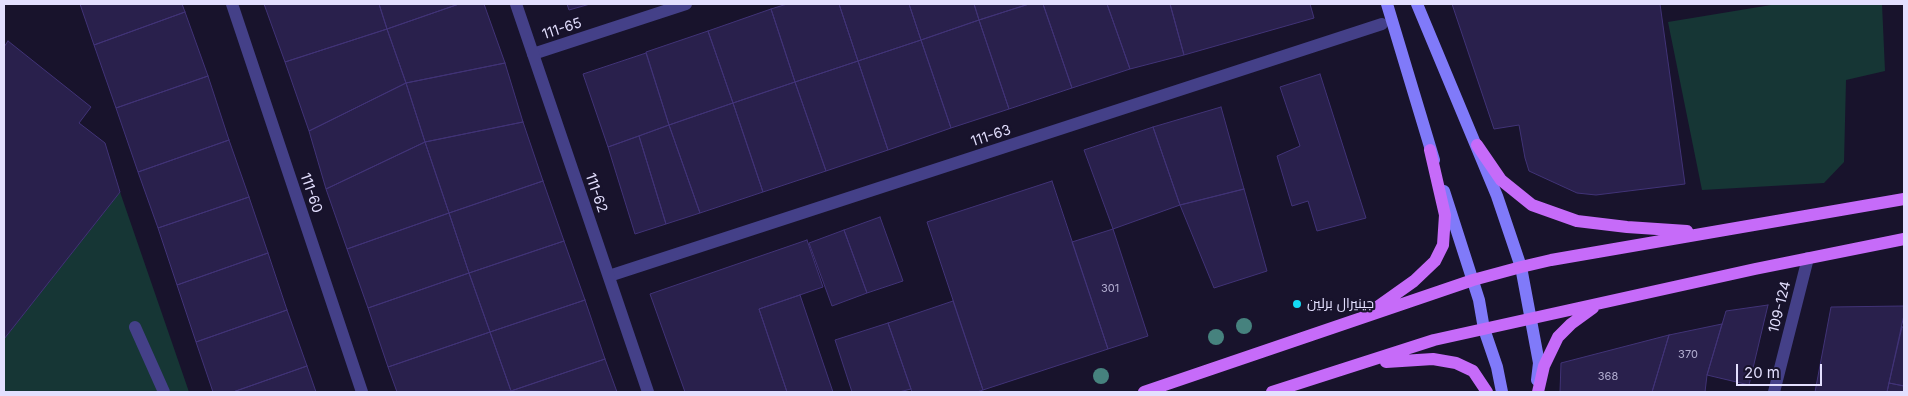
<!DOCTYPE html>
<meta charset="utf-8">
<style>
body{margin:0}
#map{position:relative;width:1908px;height:396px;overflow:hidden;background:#18132c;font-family:Inter,sans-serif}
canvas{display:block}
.frame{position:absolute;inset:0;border:5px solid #e3dffe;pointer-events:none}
.scale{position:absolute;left:1736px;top:364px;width:86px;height:22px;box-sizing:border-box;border:2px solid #e3dffe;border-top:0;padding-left:6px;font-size:15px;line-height:18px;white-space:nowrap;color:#e3dffe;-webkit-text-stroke:4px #18132c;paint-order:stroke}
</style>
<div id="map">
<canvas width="1908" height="396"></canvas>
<div class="frame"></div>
<div class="scale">20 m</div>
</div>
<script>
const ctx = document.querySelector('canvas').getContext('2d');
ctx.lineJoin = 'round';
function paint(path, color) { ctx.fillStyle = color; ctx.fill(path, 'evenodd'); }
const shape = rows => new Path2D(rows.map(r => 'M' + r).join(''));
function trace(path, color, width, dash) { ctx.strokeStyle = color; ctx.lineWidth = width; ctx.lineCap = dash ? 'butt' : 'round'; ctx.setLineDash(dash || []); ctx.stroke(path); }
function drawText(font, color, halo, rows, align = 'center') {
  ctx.font = font + ' Inter,Cairo,sans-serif'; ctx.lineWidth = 4.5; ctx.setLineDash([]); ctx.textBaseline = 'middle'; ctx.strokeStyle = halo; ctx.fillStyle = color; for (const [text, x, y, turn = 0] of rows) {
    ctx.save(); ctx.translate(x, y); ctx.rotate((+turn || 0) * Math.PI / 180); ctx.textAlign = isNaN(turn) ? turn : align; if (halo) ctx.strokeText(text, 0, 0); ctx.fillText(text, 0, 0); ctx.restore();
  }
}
paint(shape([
 [1777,4,1882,4,1885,71,1846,80,1844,162,1824,183,1702,190,1668,22],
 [120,192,189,392,4,392,4,339]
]), '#163635');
const building = shape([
 [80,4,182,4,185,12,94,45,80,4],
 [264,4,379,4,387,29,285,62,264,4],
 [379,4,459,4,387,29,379,4],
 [459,4,484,4,505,63,406,83,387,29,459,4],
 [567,4,590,4,569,10,567,4],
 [787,4,839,4,858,61,795,82,771,9,787,4],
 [839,4,909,4,921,40,858,61,839,4],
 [909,4,974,4,979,20,921,40,909,4],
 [974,4,1029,4,979,20,974,4],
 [1029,4,1043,4,1072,88,1009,109,979,20,1029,4],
 [1043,4,1107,4,1130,69,1072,88,1043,4],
 [1107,4,1170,4,1184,55,1130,69,1107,4],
 [1170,4,1310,4,1314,18,1184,55,1170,4],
 [1452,4,1660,4,1685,184,1596,195,1577,193,1529,171,1525,158,1519,125,1494,129,1452,4],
 [771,9,795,82,733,103,708,31,771,9],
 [185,12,208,76,116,108,94,45,185,12],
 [979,20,1009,109,951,128,921,40,979,20],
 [387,29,406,83,309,131,285,62,387,29],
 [708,31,733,103,669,125,646,52,708,31],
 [921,40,951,128,888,150,858,61,921,40],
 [8,41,91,107,79,123,105,143,120,192,4,339,4,47,8,41],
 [646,53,669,125,608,147,583,74,646,53],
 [858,61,888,150,826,171,795,82,858,61],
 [505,63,523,122,425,142,406,83,505,63],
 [1320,74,1366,218,1317,231,1308,201,1292,206,1277,156,1300,146,1280,87,1320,74],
 [208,76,229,140,138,172,116,108,208,76],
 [795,82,826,171,763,192,733,103,795,82],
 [406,83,425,142,326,189,309,131,406,83],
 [733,103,763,192,700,213,669,125,733,103],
 [1221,107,1244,189,1180,205,1153,127,1221,107],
 [523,122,543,181,449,213,425,142,523,122],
 [669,125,700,213,666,224,639,136,669,125],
 [1153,127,1180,205,1113,229,1084,150,1153,127],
 [639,136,666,224,635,234,608,147,639,136],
 [229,140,249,197,158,228,138,172,229,140],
 [425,142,449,213,347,249,326,189,425,142],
 [543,181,564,241,469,273,449,213,543,181],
 [1052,181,1108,349,983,390,927,222,1052,181],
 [1244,189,1267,271,1214,288,1180,205,1244,189],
 [249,197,268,253,177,285,158,228,249,197],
 [449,213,469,273,368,308,347,249,449,213],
 [880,217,903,281,867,293,844,230,880,217],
 [1113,229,1148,336,1108,349,1072,242,1113,229],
 [844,230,867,293,832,306,809,243,844,230],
 [807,240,823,287,759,309,787,392,685,392,650,294,807,240],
 [564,241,585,300,490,332,469,273,564,241],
 [268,253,287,310,196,342,177,285,268,253],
 [469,273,490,332,388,367,368,308,469,273],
 [800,295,833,392,787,392,759,309,800,295],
 [585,300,605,359,511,391,490,332,585,300],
 [953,301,983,390,977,392,912,392,888,323,953,301],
 [1768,305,1749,385,1707,375,1726,311,1768,305],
 [1904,306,1904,315,1887,392,1815,392,1831,307,1904,306],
 [287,310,307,366,233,392,213,392,196,342,287,310],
 [888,323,911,389,899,392,852,392,835,340,888,323],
 [1722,324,1707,375,1705,392,1652,392,1669,335,1722,324],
 [1902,327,1904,327,1904,386,1889,383,1902,327],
 [490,332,511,391,397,392,388,367,490,332],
 [1669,335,1652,392,1560,392,1561,363,1669,335],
 [605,359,617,392,511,391,605,359],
 [307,366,316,392,233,392,307,366],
 [1889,383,1904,386,1904,392,1887,392,1889,383]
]);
paint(building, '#29204c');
trace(building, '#413377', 1);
trace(shape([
 [135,327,164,392]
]), '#444088', 12);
trace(shape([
 [232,4,362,392],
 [533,54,686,4],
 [609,276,1382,24],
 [1774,392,1808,258]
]), '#444088', 12);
trace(shape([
 [516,4,648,392]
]), '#444088', 12);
trace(shape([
 [1387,4,1434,160],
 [1417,4,1497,196,1521,267,1539,363,1537,380],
 [1444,191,1479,300,1484,329,1497,367,1502,392]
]), '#807af9', 12);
trace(shape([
 [1477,145,1501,180,1532,205,1577,221,1627,227,1687,231],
 [1376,308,1414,281,1435,261,1443,245,1445,215,1430,150],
 [1386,362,1433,359,1456,363,1473,371,1487,392],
 [1144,392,1473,280,1521,267,1551,260,1904,199],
 [1272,392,1434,340,1755,269,1904,239],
 [1538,392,1544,366,1558,337,1571,324,1593,308]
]), '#c66bf9', 12);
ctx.fillStyle = '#46827e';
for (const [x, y] of [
 [1244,326],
 [1216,337],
 [1101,376]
]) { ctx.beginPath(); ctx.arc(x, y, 8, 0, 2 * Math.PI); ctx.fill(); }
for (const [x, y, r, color] of [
 [1297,304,5,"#14dbf5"]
]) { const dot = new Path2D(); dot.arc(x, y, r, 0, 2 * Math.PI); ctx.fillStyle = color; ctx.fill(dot); trace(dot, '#18132c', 2); }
drawText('11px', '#b4afd2', null, [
 ["301",1110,289],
 ["370",1688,355],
 ["368",1608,377]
]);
drawText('14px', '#e3dffe', '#18132c', [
 ["111-65",562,29,-18],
 ["111-63",991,136,-18],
 ["111-60",311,193,71],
 ["111-62",596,193,71],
 ["109-124",1780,307,-76]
]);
drawText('14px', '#e3dffe', '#18132c', [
 ["جينيرال برلين",1307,304]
], 'left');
</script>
